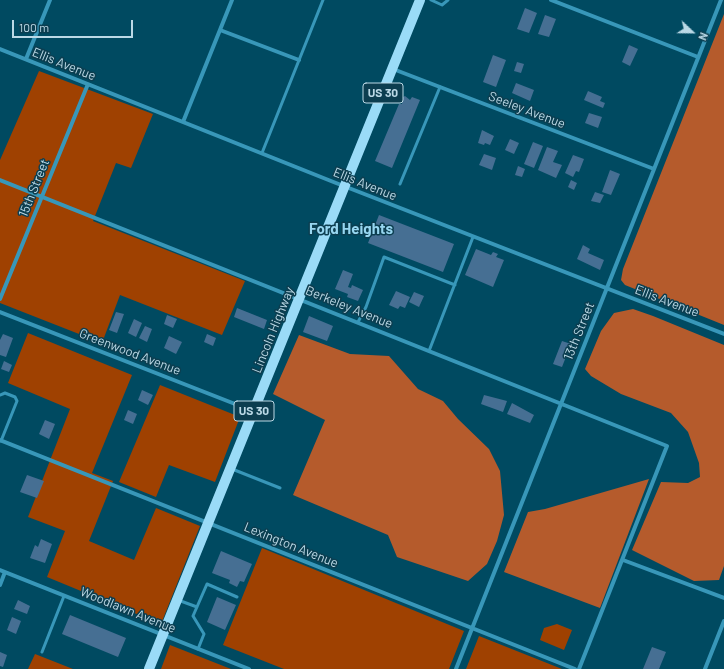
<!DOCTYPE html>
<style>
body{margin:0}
#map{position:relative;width:724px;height:669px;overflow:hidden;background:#004a61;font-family:Barlow,sans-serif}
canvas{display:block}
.north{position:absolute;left:672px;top:12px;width:40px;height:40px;-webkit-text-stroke:3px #0c3e50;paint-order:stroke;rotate:112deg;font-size:11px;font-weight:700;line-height:16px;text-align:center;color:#bbd9e6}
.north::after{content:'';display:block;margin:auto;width:14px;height:18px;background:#bbd9e6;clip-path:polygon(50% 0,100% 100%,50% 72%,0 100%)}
.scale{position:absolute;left:12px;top:20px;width:121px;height:18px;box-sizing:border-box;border:2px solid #bbd9e6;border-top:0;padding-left:5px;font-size:12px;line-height:14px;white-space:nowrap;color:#bbd9e6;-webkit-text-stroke:3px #0c3e50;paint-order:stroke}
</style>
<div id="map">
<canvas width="724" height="669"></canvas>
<div class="north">N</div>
<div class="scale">100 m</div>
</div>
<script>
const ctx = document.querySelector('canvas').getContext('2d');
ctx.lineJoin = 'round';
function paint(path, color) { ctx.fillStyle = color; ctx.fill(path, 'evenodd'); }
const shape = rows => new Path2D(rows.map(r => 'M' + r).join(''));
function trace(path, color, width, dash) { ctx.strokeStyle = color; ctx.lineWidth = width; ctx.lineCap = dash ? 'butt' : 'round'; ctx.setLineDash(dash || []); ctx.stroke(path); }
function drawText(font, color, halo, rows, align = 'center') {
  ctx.font = font + ' Barlow,sans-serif'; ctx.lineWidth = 3; ctx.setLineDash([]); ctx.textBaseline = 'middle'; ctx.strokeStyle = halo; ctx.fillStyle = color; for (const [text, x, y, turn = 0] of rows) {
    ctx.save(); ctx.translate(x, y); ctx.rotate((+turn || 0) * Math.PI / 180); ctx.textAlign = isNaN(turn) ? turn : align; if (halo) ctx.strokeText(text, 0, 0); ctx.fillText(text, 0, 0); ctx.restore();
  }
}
paint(shape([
 [39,71,153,114,131,168,116,163,93,221,245,281,222,335,120,295,102,343,0,303,0,160],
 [28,333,132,375,92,473,113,481,89,541,134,560,156,508,200,526,161,624,47,577,65,531,28,517,70,409,8,383],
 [160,385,240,417,215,482,169,465,156,497,119,482],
 [262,548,464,631,449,669,284,669,223,645],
 [557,624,572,630,564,650,540,640,544,628],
 [479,636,562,669,466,669],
 [170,645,231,669,161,669],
 [35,654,73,669,28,669]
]), '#9f4101');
paint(shape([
 [724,14,724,325,625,285,621,280,623,269],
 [633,309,653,316,724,345,724,566,719,580,694,581,632,550,661,482,688,483,700,477,699,463,688,432,671,413,621,394,591,376,585,369,601,331,614,313],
 [299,335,350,354,389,356,418,389,443,401,458,419,489,449,500,471,504,515,497,541,487,564,468,581,397,557,388,535,293,495,325,420,273,394],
 [649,479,600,608,504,572,528,512,545,509]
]), '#b55b2c');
paint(shape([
 [525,8,537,13,529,33,517,29],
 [545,15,556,19,549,37,538,34],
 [629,45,638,49,630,66,622,62],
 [493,55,506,60,496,87,483,82],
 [517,62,524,64,521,73,514,71],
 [516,83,534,90,530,101,512,93],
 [588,91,602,97,600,101,605,103,603,108,584,100],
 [405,96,410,100,412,97,420,100,392,168,375,161,399,104,402,104,403,97],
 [589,113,602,117,598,128,585,123],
 [482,130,494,136,490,145,485,143,484,145,478,143],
 [510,139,519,143,514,154,505,150],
 [533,142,543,146,534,168,524,164],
 [547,147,558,151,553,162,562,165,556,178,538,170],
 [484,154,496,158,492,170,479,165],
 [573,155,584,159,579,172,576,171,573,177,565,173],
 [518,166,525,169,522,177,515,175],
 [610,170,620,174,611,195,602,192],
 [571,180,577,183,574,190,568,187],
 [595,192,604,195,600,203,591,201],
 [379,215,454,244,443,272,368,243],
 [583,245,590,249,588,253,604,260,600,270,577,259],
 [476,249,491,255,493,252,498,254,496,257,504,260,493,287,465,275],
 [343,270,353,274,348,287,351,288,352,285,363,290,358,301,347,297,348,294,335,289],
 [396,291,410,297,405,308,400,306,398,309,389,305],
 [414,292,424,296,419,307,409,302],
 [237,308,267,320,264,329,234,317],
 [116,312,124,314,117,333,109,330],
 [167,315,177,319,173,328,164,324],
 [309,316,333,326,327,341,303,332],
 [134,319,142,323,136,337,128,333],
 [145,326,152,329,147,342,139,338],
 [3,334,13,338,6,357,0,355,0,340],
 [207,334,216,338,213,346,204,342],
 [169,336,182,342,176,354,164,348],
 [562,341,571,344,562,367,553,364],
 [4,361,12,365,9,372,1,369],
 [142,390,153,395,148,405,138,400],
 [484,395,507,401,503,412,481,404],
 [512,403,534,415,530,423,507,414],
 [128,410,137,414,133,424,124,420],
 [45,420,55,424,49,439,39,434],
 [27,475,44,481,37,498,20,492],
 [41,539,52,544,45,563,30,558,35,545,38,547],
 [221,551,252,564,244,582,240,581,237,587,229,583,230,580,212,573],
 [217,597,236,605,225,630,207,622],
 [18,600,30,606,27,614,14,609],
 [70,615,126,638,118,657,62,634],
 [12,617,21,621,16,634,7,630],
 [652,647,666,652,659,669,643,669],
 [0,652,7,655,3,667,0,666]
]), '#466f93');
trace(shape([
 [431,0,442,5,448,0],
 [262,153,323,0],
 [400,184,440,87],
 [358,322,366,307,384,257,455,285],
 [429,351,473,237],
 [0,395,5,393,15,397,17,401,1,441],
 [232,469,280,488],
 [178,600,197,607],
 [198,649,204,634,193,616,207,584,237,597],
 [42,652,64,596]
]), '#3897b9', 3);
trace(shape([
 [551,0,698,57],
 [220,30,299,60],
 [0,49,336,183,724,334],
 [26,59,50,0],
 [393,69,654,169],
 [183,122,232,0],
 [0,180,667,446,579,669],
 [0,299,88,84],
 [0,312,253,411],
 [0,440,575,669],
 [623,560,724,598],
 [0,570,249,669],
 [0,585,5,572],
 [456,669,721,0],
 [705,669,724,621]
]), '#3897b9', 4);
trace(shape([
 [149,669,420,0]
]), '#9adbf7', 10);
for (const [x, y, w] of [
 [383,93,40],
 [254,411,40]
]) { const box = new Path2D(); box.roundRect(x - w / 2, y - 10, w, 20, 3); ctx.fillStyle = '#0c3e50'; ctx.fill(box); trace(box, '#bbd9e6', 1); }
drawText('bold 12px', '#bbd9e6', null, [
 ["US 30",383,93],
 ["US 30",254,411]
]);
drawText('13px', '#bbd9e6', '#0c3e50', [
 ["Ellis Avenue",64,64,22],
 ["Seeley Avenue",527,110,21],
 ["Ellis Avenue",365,184,22],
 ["15th Street",34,188,-68],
 ["Ellis Avenue",667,301,21],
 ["Berkeley Avenue",349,307,22],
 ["Lincoln Highway",273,330,-68],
 ["13th Street",579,331,-68],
 ["Greenwood Avenue",130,352,21],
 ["Lexington Avenue",291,545,22],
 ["Woodlawn Avenue",128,610,22]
]);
drawText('bold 15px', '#97d6f0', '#0c3e50', [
 ["Ford Heights",351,229]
]);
</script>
